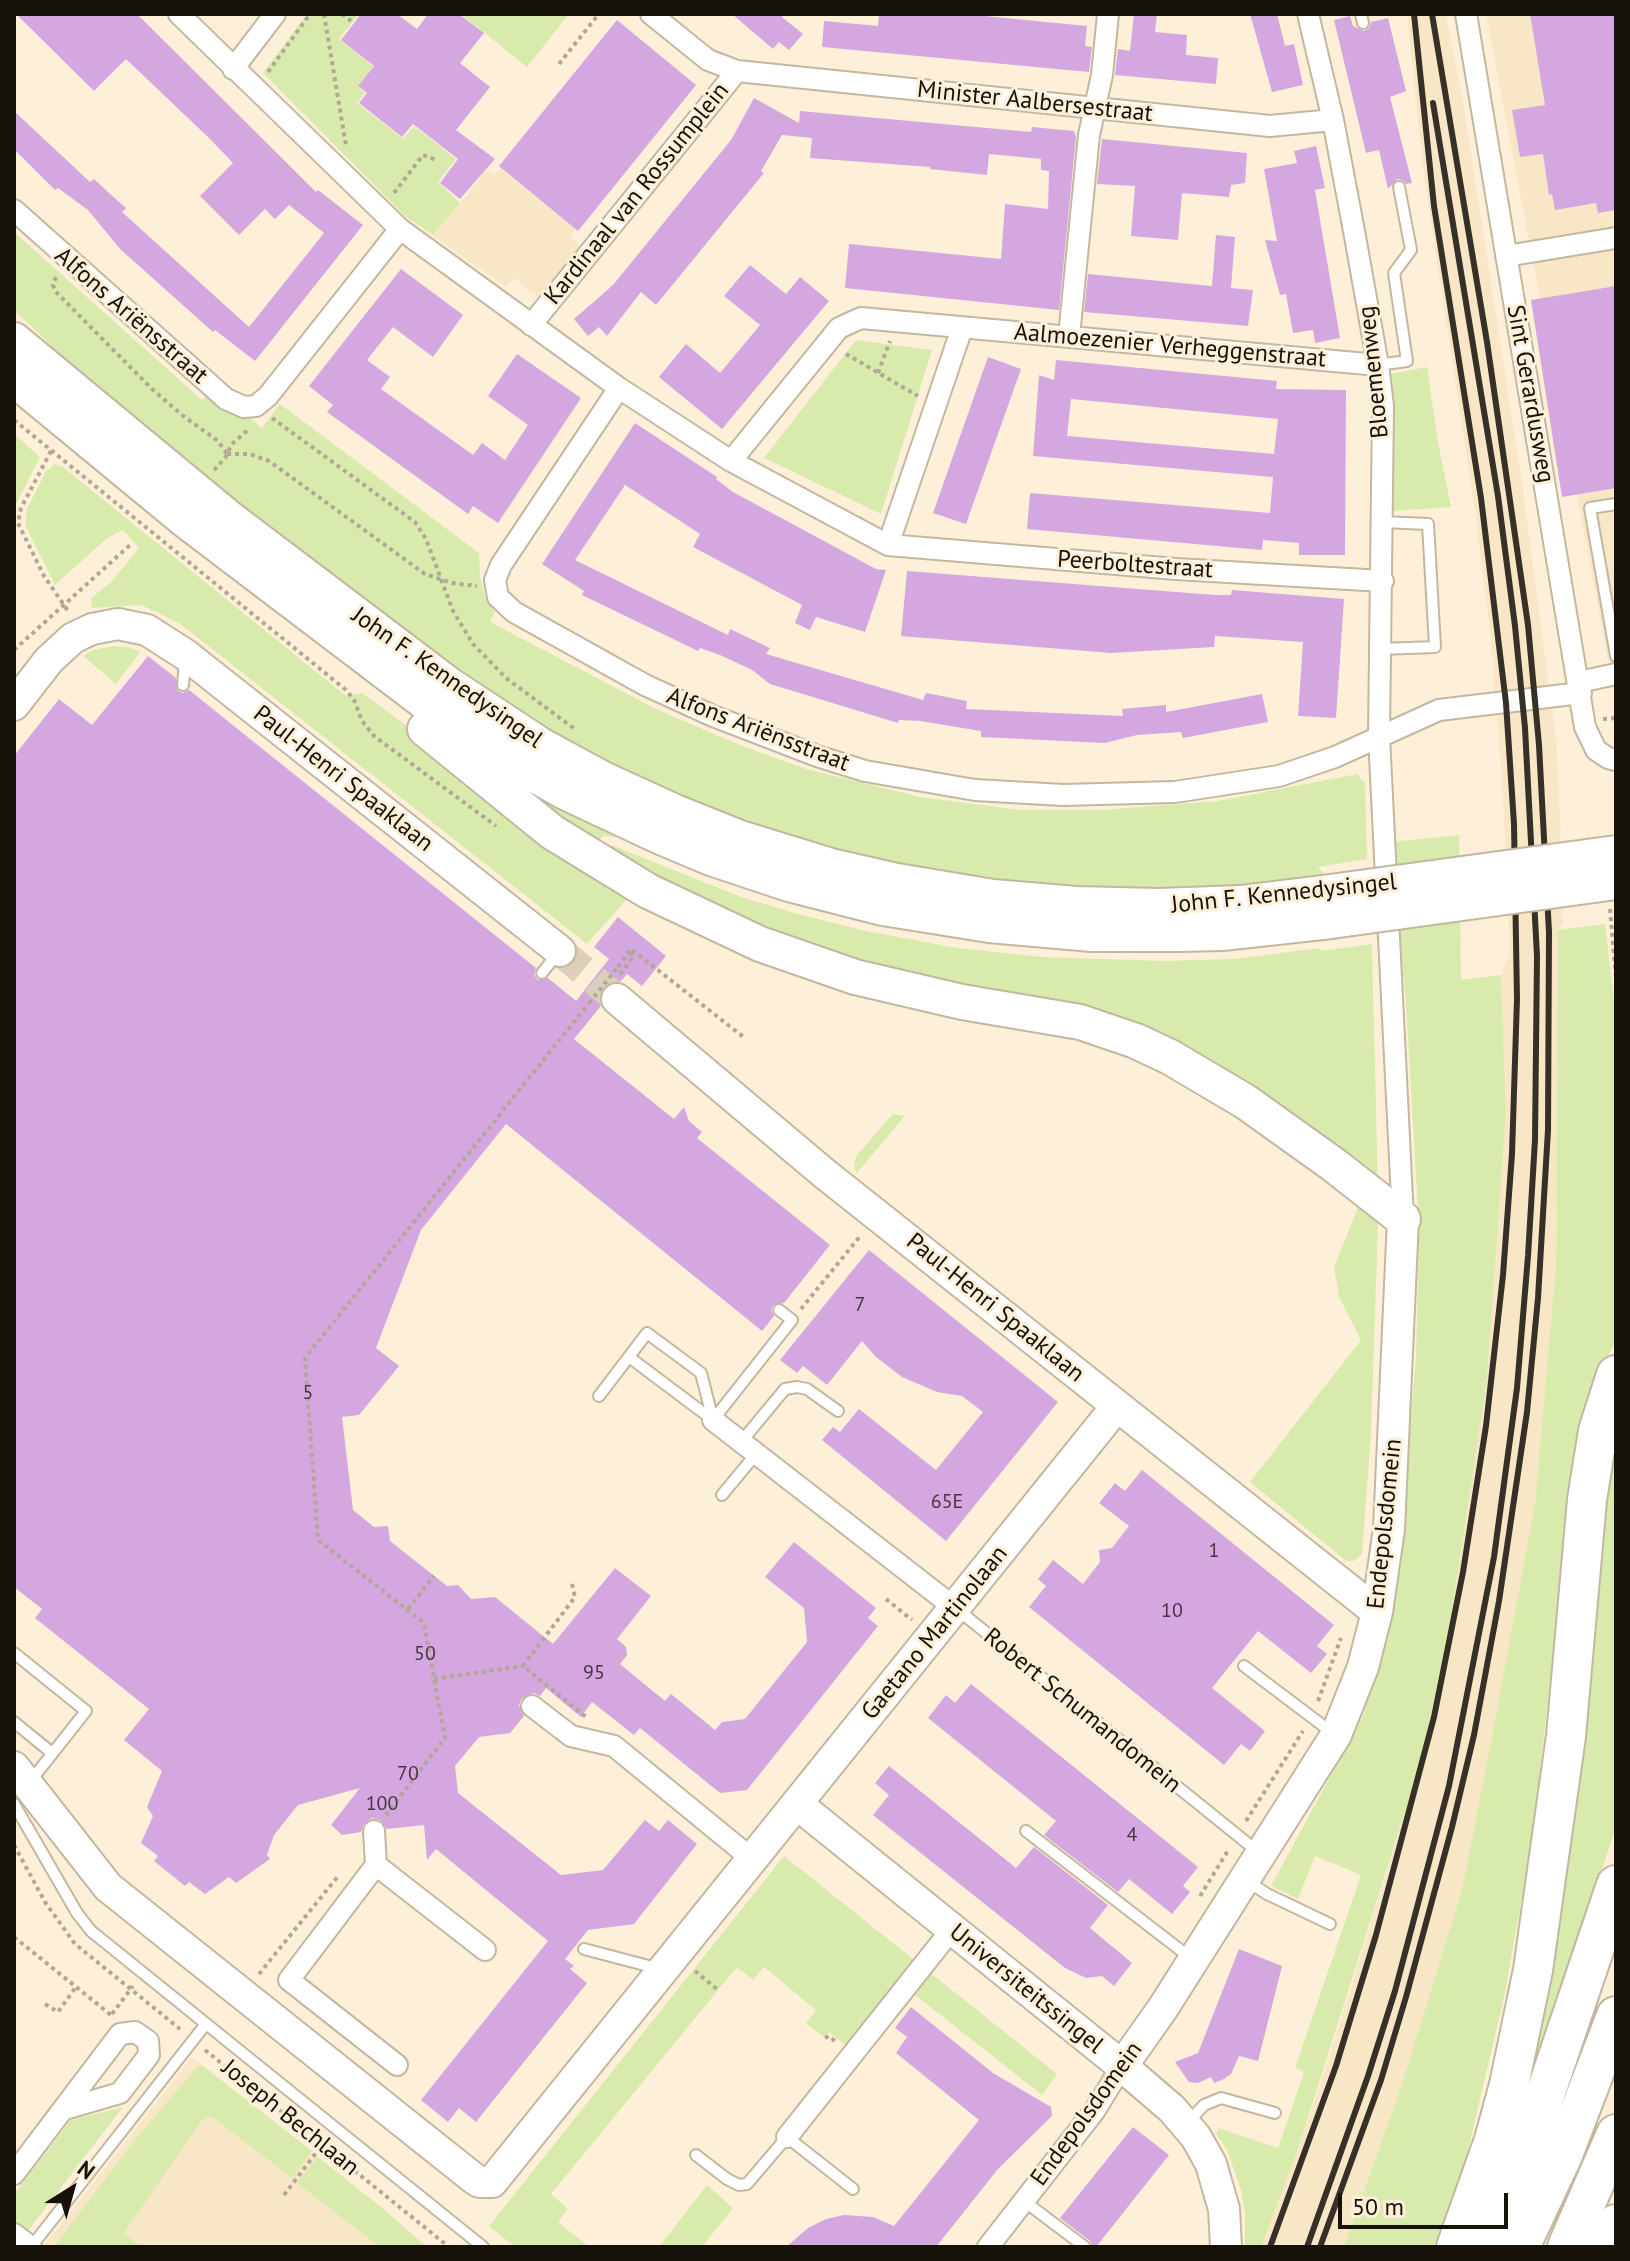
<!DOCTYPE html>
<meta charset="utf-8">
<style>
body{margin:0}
#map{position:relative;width:1630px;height:2261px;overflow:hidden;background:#fef0d8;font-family:"PT Sans",sans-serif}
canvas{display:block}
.frame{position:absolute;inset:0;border:16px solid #161109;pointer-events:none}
.north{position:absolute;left:32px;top:2149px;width:80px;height:80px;-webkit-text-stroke:6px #fef0d8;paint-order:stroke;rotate:37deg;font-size:22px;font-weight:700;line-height:32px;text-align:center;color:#161109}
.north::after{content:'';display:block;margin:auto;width:28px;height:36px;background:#161109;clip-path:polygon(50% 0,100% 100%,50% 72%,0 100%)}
.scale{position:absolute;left:1338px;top:2193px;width:170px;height:36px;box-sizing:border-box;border:4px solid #161109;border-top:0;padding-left:10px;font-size:24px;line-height:28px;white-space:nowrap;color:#161109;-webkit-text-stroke:6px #fef0d8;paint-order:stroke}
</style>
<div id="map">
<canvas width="1630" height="2261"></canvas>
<div class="frame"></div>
<div class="north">N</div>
<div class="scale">50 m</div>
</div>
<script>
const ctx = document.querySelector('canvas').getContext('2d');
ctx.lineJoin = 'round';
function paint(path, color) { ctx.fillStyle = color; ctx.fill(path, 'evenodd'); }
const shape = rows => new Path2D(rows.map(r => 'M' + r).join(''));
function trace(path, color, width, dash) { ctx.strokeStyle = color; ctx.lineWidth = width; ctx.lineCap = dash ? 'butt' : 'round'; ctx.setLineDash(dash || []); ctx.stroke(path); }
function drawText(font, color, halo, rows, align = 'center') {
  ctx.font = font + ' "PT Sans",sans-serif'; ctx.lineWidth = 6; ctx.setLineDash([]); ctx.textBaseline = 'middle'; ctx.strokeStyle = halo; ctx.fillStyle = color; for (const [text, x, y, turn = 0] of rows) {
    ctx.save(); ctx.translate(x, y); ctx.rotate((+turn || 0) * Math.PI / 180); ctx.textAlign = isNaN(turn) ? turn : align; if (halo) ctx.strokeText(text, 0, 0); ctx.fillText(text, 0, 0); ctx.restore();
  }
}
paint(shape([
 [1407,14,1446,14,1462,95,1522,483,1557,746,1564,921,1558,930,1556,1264,1535,1504,1518,1603,1462,1890,1401,2087,1344,2247,1261,2247,1296,2155,1327,2064,1423,1755,1450,1623,1487,1379,1506,1111,1501,975,1510,951,1502,779,1490,631,1474,505,1422,163],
 [1486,14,1616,14,1616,686,1613,686],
 [500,168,576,229,570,237,581,245,538,298,514,278,506,287,433,236,487,170,494,175],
 [192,2057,429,2247,43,2247]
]), '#f8e7c7');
paint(shape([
 [307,14,359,14,339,39,373,66,358,87,365,93,357,103,403,139,414,126,456,159,438,182,460,203,433,235,405,216,263,73],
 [461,14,569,14,527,67],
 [14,232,202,400,209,393,232,412,247,416,262,428,280,404,479,553,480,576,486,598,495,613,490,622,658,710,740,745,806,769,920,797,1021,810,1101,810,1218,801,1357,774,1365,783,1367,859,1318,867,1327,877,1326,881,1149,894,1006,886,797,844,660,792,502,707,127,418,14,310],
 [856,340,932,350,881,514,764,458],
 [1427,367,1438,442,1451,507,1393,511,1393,429,1390,374],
 [14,434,40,457,14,508],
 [55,464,63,467,346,696,362,693,633,892,587,944,179,623,141,605,92,608,91,598,111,582,139,548,123,530,106,539,55,585,25,525,27,509,46,471],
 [114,646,128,647,140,652,116,684,83,656,93,650],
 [523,784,618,833,617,837,604,836,594,842,521,788],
 [1459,835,1461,980,1501,975,1506,1111,1487,1379,1450,1623,1423,1755,1296,2155,1261,2247,1245,2247,1245,2213,1241,2190,1227,2150,1216,2134,1218,2128,1278,2148,1304,2072,1295,2068,1361,1875,1315,1856,1298,1899,1271,1886,1363,1716,1390,1622,1402,1560,1399,1560,1416,1357,1419,1227,1406,1004,1391,842],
 [603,846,614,846,741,897,798,914,866,931,957,948,1043,957,1164,961,1235,959,1319,948,1321,951,1372,944,1378,1191,1250,1096,944,990,713,914],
 [1605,924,1616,1017,1616,1341,1595,1379,1577,1443,1566,1512,1562,1574,1533,1834,1504,1998,1463,2171,1434,2247,1344,2247,1401,2087,1462,1890,1493,1731,1535,1504,1556,1264,1558,930],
 [893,1114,905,1116,856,1174,854,1162,857,1155],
 [1358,1207,1378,1221,1371,1433,1362,1554,1354,1561,1346,1561,1250,1482,1361,1340,1339,1297,1334,1268],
 [1616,1413,1616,1827,1539,2061,1491,2191],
 [784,1856,1057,2074,1042,2095,900,1983,849,2048,829,2032,825,2038,806,2023,816,2010,764,1967,753,1980,737,1967,551,2194,568,2209,558,2222,589,2247,515,2247,489,2226],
 [198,2066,203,2066,312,2151,292,2178,211,2116,202,2120,124,2233,141,2247,54,2247,135,2140],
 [123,2107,27,2232,14,2222,14,2194,71,2120],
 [318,2157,386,2211,426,2247,380,2247,297,2183],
 [707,2185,733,2208,702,2247,659,2247]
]), '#d8ebad');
paint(shape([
 [16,14,137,14,316,192,318,190,363,225,255,361,215,330,213,332,120,249,88,210,58,188,55,190,14,149,14,111,90,182,94,179,109,193,126,208,122,212,249,327,324,233,289,205,275,219,265,209,239,235,200,196,233,163,210,139,126,59,94,91],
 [361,14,397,14,417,29,428,14,459,14,484,33,460,63,490,87,456,130,495,159,460,199,440,183,458,159,413,124,402,137,359,103,367,93,358,86,374,66,341,40],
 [732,14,784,14,782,17,803,34,789,50,779,42,773,49],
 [879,14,964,14,1087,26,1085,46,1092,47,1089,72,822,47,824,21,878,26],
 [1134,14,1157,14,1155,32,1187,35,1186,55,1218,58,1216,84,1115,75,1118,49,1130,51],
 [1250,14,1277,14,1285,46,1294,44,1303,85,1272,92],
 [1530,14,1616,14,1616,210,1598,213,1596,203,1555,210,1552,194,1549,195,1543,154,1520,157,1512,110,1545,105],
 [1350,16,1353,26,1364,31,1369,28,1371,22,1388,18,1406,91,1390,97,1412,183,1406,184,1402,180,1397,179,1388,189,1379,150,1366,153,1334,20],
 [617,20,696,85,578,231,499,166],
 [754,98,799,123,800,111,1031,132,1032,127,1074,131,1076,137,1059,310,845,288,849,244,1001,259,1005,204,1048,209,1049,171,1041,170,1041,159,989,154,987,175,930,169,930,167,810,158,812,138,782,135,761,171,764,173,656,305,641,292,607,336,599,327,588,336,574,319,613,285,731,140],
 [1102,139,1247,153,1245,183,1231,185,1229,197,1182,193,1178,240,1131,236,1135,186,1097,184],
 [1316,146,1325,188,1315,190,1340,338,1315,343,1313,330,1293,333,1286,294,1280,295,1265,240,1277,241,1264,169,1297,163,1294,151],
 [1216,235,1235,237,1231,288,1253,290,1248,326,1084,312,1088,274,1212,286],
 [750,265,786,294,800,277,829,301,722,429,659,377,686,344,720,373,760,325,724,296],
 [401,269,463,315,433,357,393,327,367,360,390,377,381,389,473,455,482,443,505,460,528,425,488,396,517,354,581,398,498,523,473,506,468,514,327,412,333,405,309,386],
 [1616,286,1616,488,1562,497,1531,300],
 [988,357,1021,369,966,524,933,513],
 [1056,360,1277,381,1276,389,1346,390,1345,555,1299,555,1299,543,1263,540,1262,550,1027,529,1030,493,1270,513,1273,477,1033,456,1039,375,1054,380],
 [1071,399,1278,419,1274,454,1067,436],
 [635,423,717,477,716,479,733,492,876,569,886,570,865,632,816,617,810,630,795,623,802,605,693,547,700,534,625,485,575,560,728,635,730,629,770,648,766,654,923,700,926,693,967,701,966,709,1123,716,1122,709,1166,705,1166,712,1262,694,1268,722,1183,738,1181,732,1167,733,1137,735,1105,743,981,737,981,731,920,721,899,720,898,723,770,684,752,670,720,655,700,648,698,651,582,595,584,591,542,564],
 [907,571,1215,595,1231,595,1232,590,1344,599,1336,718,1298,716,1303,642,1215,636,1214,647,1111,653,901,636],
 [148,656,176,678,178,691,183,693,189,690,536,968,534,975,538,980,548,978,576,1001,609,959,594,947,618,917,666,956,642,986,627,974,621,981,612,982,604,987,599,997,601,1006,574,1039,674,1119,684,1107,689,1121,702,1132,697,1138,830,1245,784,1303,773,1305,771,1310,774,1316,762,1331,506,1124,421,1230,376,1348,399,1366,359,1415,342,1417,353,1510,374,1527,388,1526,390,1541,447,1586,458,1585,471,1599,495,1597,553,1644,615,1568,651,1596,617,1639,626,1647,627,1655,620,1664,665,1701,671,1694,715,1730,722,1722,745,1719,807,1642,804,1608,765,1577,794,1542,876,1608,868,1618,878,1626,747,1790,720,1793,640,1728,634,1735,592,1702,581,1717,546,1688,540,1696,533,1693,522,1698,519,1705,524,1716,510,1733,479,1737,455,1766,458,1793,561,1875,603,1870,645,1820,659,1831,668,1820,697,1844,634,1924,588,1930,565,1959,574,1966,570,1969,587,1983,476,2122,459,2108,448,2122,421,2100,548,1941,436,1849,427,1860,424,1825,387,1829,380,1820,372,1818,363,1825,361,1832,342,1835,331,1825,360,1788,298,1805,274,1835,267,1855,270,1859,236,1883,229,1877,205,1894,189,1882,185,1886,154,1861,158,1856,141,1843,153,1816,147,1807,162,1771,124,1740,149,1709,35,1618,42,1609,14,1587,14,756,59,699,92,725],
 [869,1250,1058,1402,946,1541,822,1440,833,1427,840,1432,859,1409,936,1470,983,1412,962,1396,937,1392,902,1377,876,1357,862,1341,827,1385,803,1366,797,1373,780,1360],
 [1142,1470,1334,1625,1317,1646,1327,1654,1311,1673,1258,1631,1212,1688,1265,1731,1250,1751,1241,1744,1224,1765,1029,1607,1046,1586,1038,1579,1053,1560,1083,1584,1100,1562,1099,1550,1112,1548,1129,1526,1099,1503,1115,1483,1125,1491],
 [971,1684,1198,1867,1183,1886,1190,1892,1172,1914,1129,1879,1118,1892,1044,1835,1056,1821,928,1718,946,1695,955,1703],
 [889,1766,1016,1868,1034,1847,1108,1905,1090,1928,1132,1963,1114,1986,1102,1976,1086,1978,1065,1968,873,1815,889,1795,875,1783],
 [1239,1949,1282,1966,1258,2061,1239,2056,1231,2074,1224,2079,1214,2083,1211,2077,1198,2083,1189,2082,1175,2062,1198,2053],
 [911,2007,993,2073,1051,2107,1052,2116,998,2169,936,2247,786,2247,808,2228,826,2219,844,2215,873,2217,894,2226,979,2120,896,2053,907,2037,895,2028],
 [1133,2127,1169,2155,1096,2247,1093,2247,1090,2241,1060,2218]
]), '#d4a7e1');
trace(shape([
 [560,951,617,999]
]), '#dbcfb9', 30, [30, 15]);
const lane = shape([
 [1361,14,1363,23],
 [1378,365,1407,361,1394,273,1411,250,1399,187],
 [1616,504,1590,508,1616,656],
 [1381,649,1435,647,1428,524,1383,522],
 [183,685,185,661],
 [542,973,558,953],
 [629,1357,713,1420],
 [599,1396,647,1333,701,1373,713,1420],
 [713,1420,792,1320,779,1310],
 [741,1442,785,1389,797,1387,807,1389,838,1411],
 [722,1495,756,1454],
 [958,1610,1257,1851],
 [14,1653,86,1711,29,1783],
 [1244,1666,1334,1734],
 [14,1722,52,1753],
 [14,1804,77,1913,91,1931,483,2247],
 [1026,1831,1192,1959],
 [1247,1881,1267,1894,1330,1924],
 [584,1949,660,1969],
 [1187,2123,1204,2105,1221,2098,1275,2113],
 [696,2155,727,2179,739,2185,747,2184,787,2137,853,2189],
 [1024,2201,1085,2247],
 [31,2247,205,2025]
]);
const street = shape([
 [179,14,400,229,619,388,731,461,888,545,962,328],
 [651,14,708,60,737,71,1270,126,1333,120],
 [1308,14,1333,120,1354,231,1378,365,1383,406,1379,736,1403,1219],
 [1466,14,1585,727,1596,750,1608,758,1616,760],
 [233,69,275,14],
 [14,210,226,399,244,407,256,406,268,396,400,229],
 [1506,256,1616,238],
 [531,325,737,71],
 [1069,336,1089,135,1102,75,1108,14],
 [619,388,501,565,495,580,498,597,514,612,645,685,713,716,817,756,865,771,975,790,1063,795,1175,792,1279,776,1335,757,1439,710,1581,693],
 [731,461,839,328,861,318,1378,365],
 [888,545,1176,569,1383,581],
 [1579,682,1616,674],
 [713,1420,955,1608],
 [532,1706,571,1736,614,1746,752,1859],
 [374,1831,376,1865],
 [397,2065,289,1980,376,1865,485,1950],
 [787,2137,952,1929],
 [14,2174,120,2034,135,2032,148,2041,149,2055,120,2093,65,2109],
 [14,2234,31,2247],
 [988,2247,1095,2110,1122,2066]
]);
const secondary = shape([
 [14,705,49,660,73,638,92,629,118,624,147,630,186,655,560,951],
 [617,999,825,1174,1377,1612],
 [14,1767,108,1887,472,2177,479,2182,492,2182,1117,1406],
 [797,1804,1122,2066,1172,2109,1196,2137,1211,2164,1224,2209,1226,2247],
 [1122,2066,1163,2008,1336,1735,1363,1667,1377,1612,1389,1529,1403,1219]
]);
const primary = shape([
 [14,340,229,518,448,684,542,746,603,779,675,812,740,838,831,866,897,881,993,897,1076,904,1159,906,1241,903,1330,892],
 [14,379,185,520,447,719,515,764,563,791,661,837,711,858,789,884,883,908,989,925,1092,934,1180,934,1222,933,1331,921],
 [425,729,552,832,648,891,760,944,855,977,962,1002,1080,1022,1136,1041,1170,1057,1246,1102,1334,1165,1403,1219]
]);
const highway = shape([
 [1456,2247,1494,2140,1509,2085,1533,1970,1566,1736,1587,1500,1598,1431,1616,1375],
 [1485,2247,1528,2145,1616,1885],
 [1520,2247,1563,2155,1616,2016],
 [1567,2247,1616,2134],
 [1604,2247,1616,2224]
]);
trace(lane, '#c4b7a0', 14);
trace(street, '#c4b7a0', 24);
trace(secondary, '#c4b7a0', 34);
trace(primary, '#c4b7a0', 38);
trace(highway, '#c4b7a0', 42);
trace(shape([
 [324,14,346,146],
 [342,14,351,21],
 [559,64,598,15],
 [268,72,310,14],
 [394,193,423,155,436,160],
 [56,277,53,285,55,291,152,389,182,415,218,441,227,454],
 [846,354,918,396],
 [878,373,890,341],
 [272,418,415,522,426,539,453,611,473,644,506,678,576,730],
 [14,420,346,690,354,700,362,721,374,736,496,826],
 [51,451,21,508,18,523,44,576,68,611],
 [227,454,250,454,269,461,425,574,452,583,477,586],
 [214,470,225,458,232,444,249,429],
 [14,650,130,545],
 [1603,719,1616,718],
 [1610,909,1616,978],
 [618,967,631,949,746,1039],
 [620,974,634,956,629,951],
 [801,1309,861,1235],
 [572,1584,575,1597,523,1666,586,1717],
 [886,1599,912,1620],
 [408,1609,434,1576],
 [434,1679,523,1666],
 [1318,1701,1341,1638],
 [386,1815,445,1738,424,1623,318,1540,305,1358,589,1003],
 [1246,1821,1303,1731],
 [14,1845,45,1902,75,1944,180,2029],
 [1200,1896,1229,1849],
 [14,1937,111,2015],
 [695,1971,718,1990],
 [259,1974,339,1875],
 [45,2004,58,2012,76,1987],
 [112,2014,133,1986],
 [825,2038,829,2036,836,2042],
 [205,2050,449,2247],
 [284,2195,322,2145]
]), '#b2a794', 4, [4, 4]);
trace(lane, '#fff', 10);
trace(street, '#fff', 20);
trace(secondary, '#fff', 30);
trace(primary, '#fff', 34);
trace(highway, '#fff', 38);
trace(shape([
 [1270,2247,1336,2066,1376,1935,1434,1717,1463,1572,1486,1426,1503,1275,1512,1154,1517,999,1514,824,1506,703,1481,498,1434,206,1414,14],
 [1307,2247,1368,2076,1395,1991,1449,1786,1494,1557,1517,1388,1528,1256,1535,1140,1537,956,1525,728,1515,626,1498,496,1433,103],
 [1320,2247,1381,2080,1406,1997,1452,1827,1474,1735,1499,1601,1527,1412,1538,1298,1548,1130,1549,932,1539,745,1528,625,1487,342,1432,14]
]), '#363026', 6);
const primaryBridge = shape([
 [1330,892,1616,853],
 [1331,921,1616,882]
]);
trace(primaryBridge, '#c4b7a0', 38, []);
trace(shape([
 [589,1003,618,967]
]), '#b2a794', 4, [4, 4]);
trace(primaryBridge, '#fff', 34);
drawText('20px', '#46363f', null, [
 ["7",860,1305],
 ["5",308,1393],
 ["65E",947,1502],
 ["1",1214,1551],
 ["10",1172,1611],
 ["50",425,1654],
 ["95",594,1673],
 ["70",408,1774],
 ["100",382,1804],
 ["4",1132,1835]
]);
drawText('24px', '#161109', '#fef0d8', [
 ["Minister Aalbersestraat",1035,102,6],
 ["Kardinaal van Rossumplein",637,194,-51],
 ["Alfons Ariënsstraat",131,316,41],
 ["Aalmoezenier Verheggenstraat",1170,346,5],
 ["Bloemenweg",1374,372,-96],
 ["Sint Gerardusweg",1530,394,80],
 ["Peerboltestraat",1135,565,4],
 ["John F. Kennedysingel",447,678,35],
 ["Alfons Ariënsstraat",758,730,21],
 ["Paul-Henri Spaaklaan",343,779,38],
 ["John F. Kennedysingel",1284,894,-6],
 ["Paul-Henri Spaaklaan",995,1308,39],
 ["Endepolsdomein",1385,1524,-84],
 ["Gaetano Martinolaan",935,1633,-51],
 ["Robert Schumandomein",1082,1711,39],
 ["Universiteitssingel",1026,1989,39],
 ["Endepolsdomein",1087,2114,-54],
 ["Joseph Bechlaan",290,2118,39]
]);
</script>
